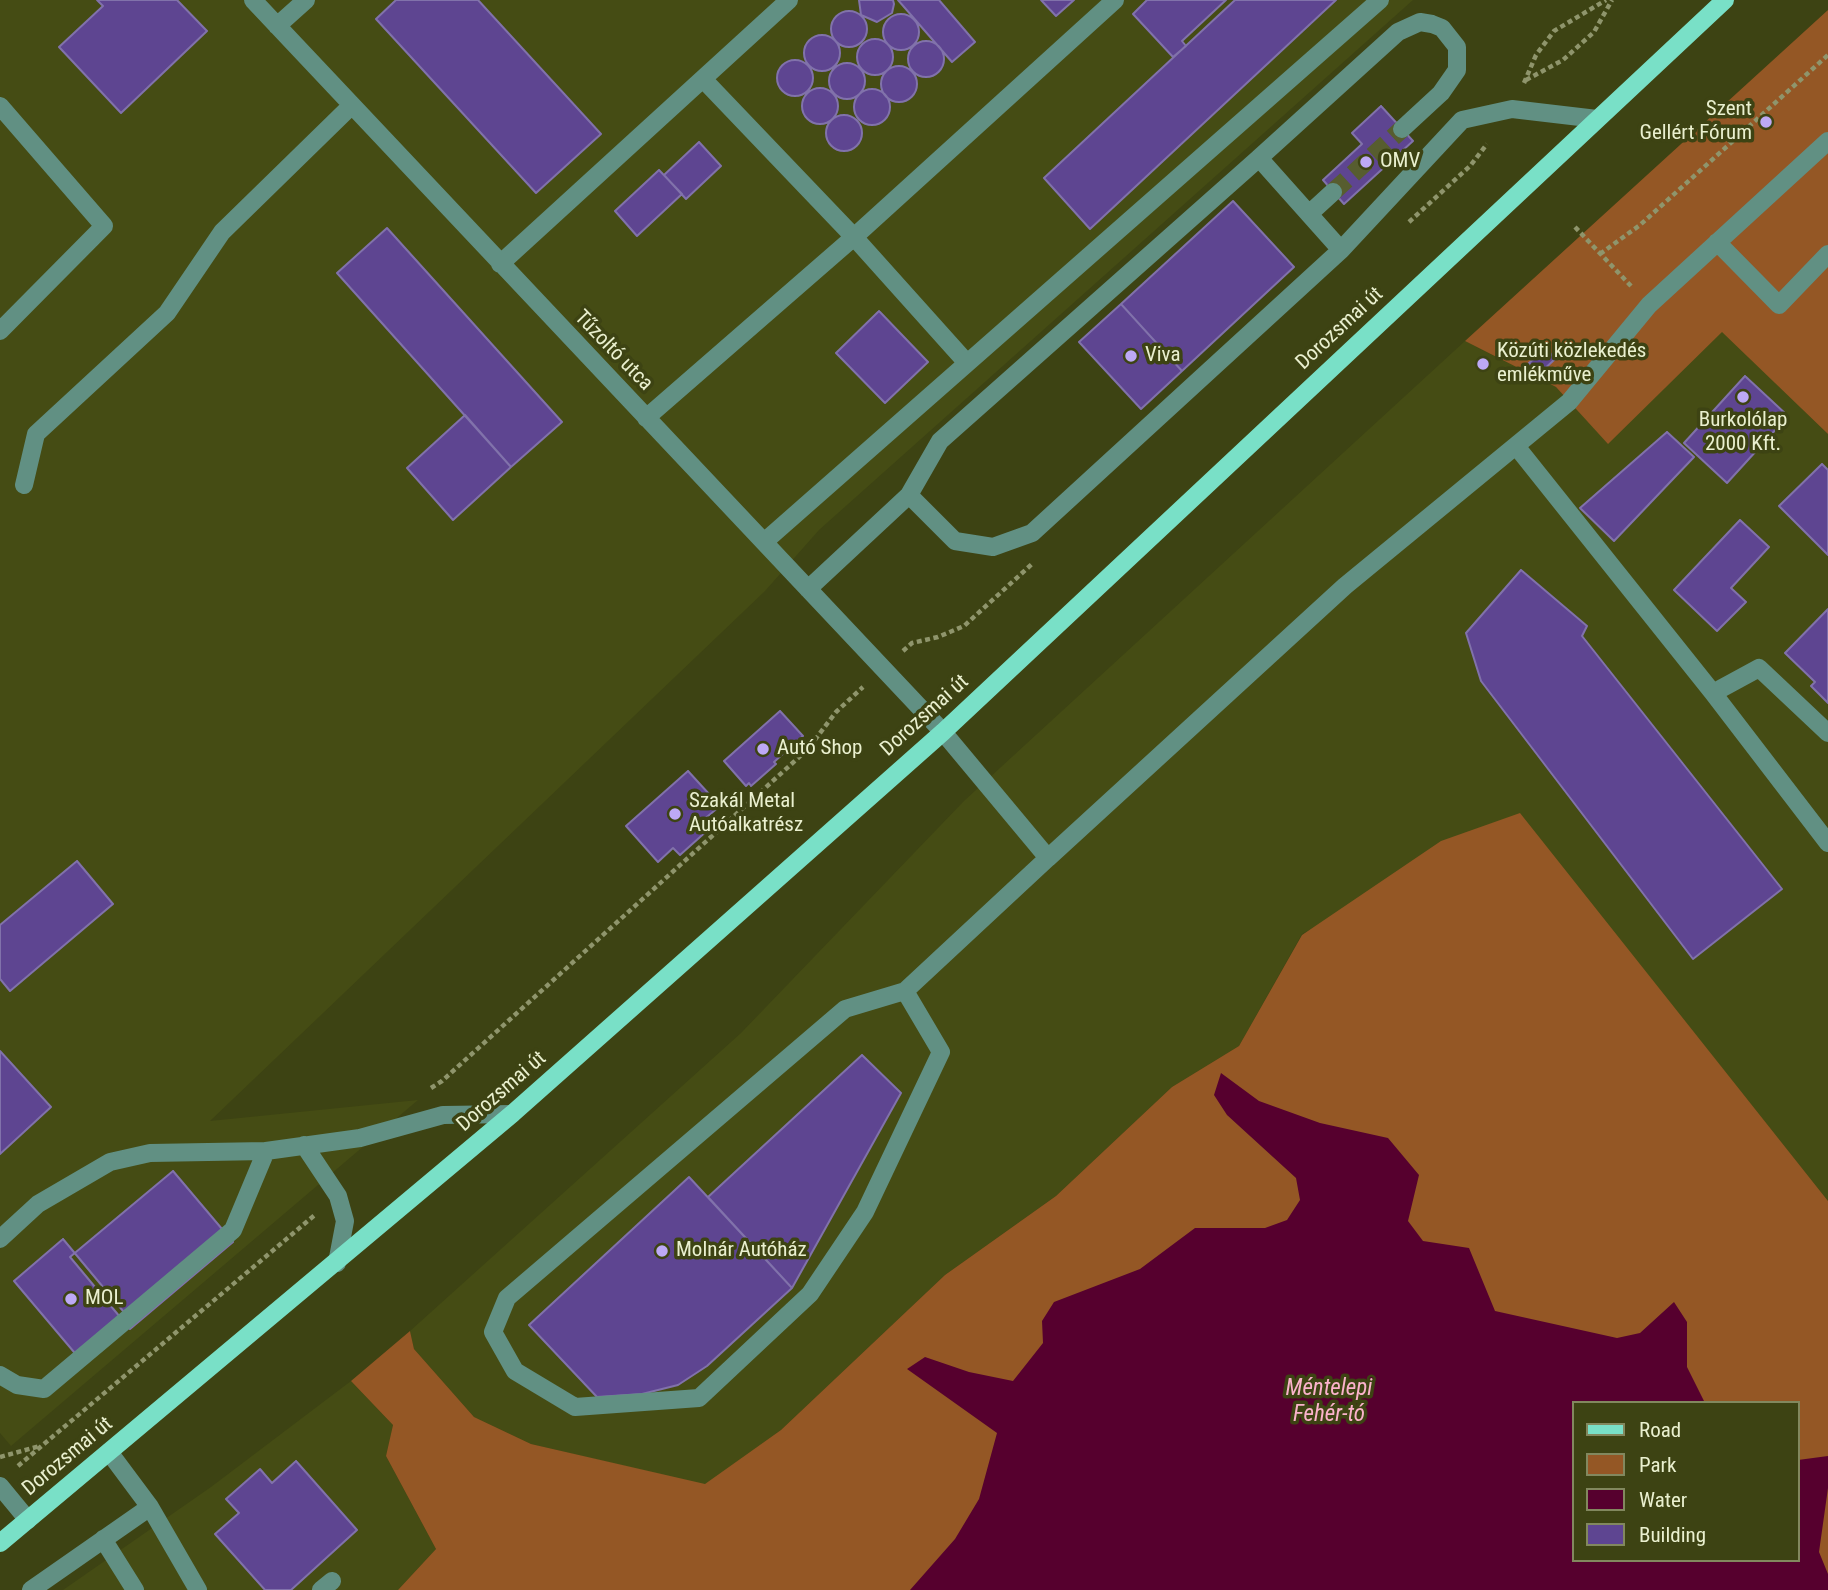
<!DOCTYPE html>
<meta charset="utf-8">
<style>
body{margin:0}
#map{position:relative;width:1828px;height:1590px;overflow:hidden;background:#3d4313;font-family:"Roboto Condensed",sans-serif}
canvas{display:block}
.legend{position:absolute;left:1572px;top:1401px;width:228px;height:161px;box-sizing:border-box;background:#3d4313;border:2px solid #82885e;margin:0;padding:9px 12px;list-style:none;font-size:21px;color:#eaf0cf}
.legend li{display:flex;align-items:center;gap:14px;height:35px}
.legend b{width:35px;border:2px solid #82885e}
</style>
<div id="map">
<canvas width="1828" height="1590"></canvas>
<ul class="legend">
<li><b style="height:9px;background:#79e0c7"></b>Road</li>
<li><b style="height:19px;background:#945725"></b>Park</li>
<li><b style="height:19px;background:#56002e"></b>Water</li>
<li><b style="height:19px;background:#5e4591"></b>Building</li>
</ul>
</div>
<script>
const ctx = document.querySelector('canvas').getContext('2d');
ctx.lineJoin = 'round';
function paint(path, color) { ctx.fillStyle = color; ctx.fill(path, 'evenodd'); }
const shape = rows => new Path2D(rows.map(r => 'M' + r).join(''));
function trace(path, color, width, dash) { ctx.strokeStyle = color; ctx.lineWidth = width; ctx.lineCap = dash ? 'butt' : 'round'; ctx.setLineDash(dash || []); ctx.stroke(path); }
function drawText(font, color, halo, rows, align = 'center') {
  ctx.font = font + ' "Roboto Condensed",sans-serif'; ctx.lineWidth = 7; ctx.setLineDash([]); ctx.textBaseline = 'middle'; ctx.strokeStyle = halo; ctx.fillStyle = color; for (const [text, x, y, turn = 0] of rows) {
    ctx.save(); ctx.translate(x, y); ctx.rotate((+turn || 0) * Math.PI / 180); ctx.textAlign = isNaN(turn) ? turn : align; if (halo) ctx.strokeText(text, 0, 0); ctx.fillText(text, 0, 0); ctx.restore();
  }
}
paint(shape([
 [0,0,1413,0,819,530,765,591,210,1121,418,1100,11,1446,0,1433],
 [1722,331,1828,434,1828,1201,1519,814,1302,934,1239,1046,1172,1087,1056,1196,945,1275,781,1430,705,1485,531,1444,474,1417,414,1349,410,1331,741,1033,964,801,1465,341,1556,387,1608,443],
 [351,1381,393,1425,386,1456,436,1549,398,1590,63,1590,211,1487]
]), '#454c14');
paint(shape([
 [1828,10,1828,434,1722,332,1608,444,1556,387,1465,341],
 [1520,813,1828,1201,1828,1590,398,1590,436,1549,386,1456,393,1425,351,1381,410,1331,414,1349,474,1417,531,1444,705,1484,781,1430,945,1275,1056,1196,1172,1087,1239,1046,1302,935,1441,841],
 [1574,1403,1798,1403,1798,1560,1574,1560]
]), '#945725');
paint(shape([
 [1221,1073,1259,1101,1320,1123,1388,1138,1419,1175,1408,1221,1423,1241,1469,1248,1495,1311,1617,1338,1640,1333,1674,1302,1687,1322,1687,1367,1705,1403,1574,1403,1574,1560,1798,1560,1798,1460,1828,1456,1828,1488,1819,1552,1828,1574,1828,1590,910,1590,955,1539,979,1499,997,1433,907,1369,925,1357,969,1372,1013,1381,1043,1343,1042,1321,1054,1302,1140,1269,1195,1228,1265,1228,1287,1220,1300,1200,1296,1178,1227,1115,1214,1095]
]), '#56002e');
const building = shape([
 [97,0,177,0,207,31,121,113,59,47,103,6,97,0],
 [396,0,478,0,601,134,536,193,376,19,396,0],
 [859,0,893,0,894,4,892,13,877,22,861,15,859,0],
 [898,0,939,0,975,42,952,62,898,0],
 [1041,0,1074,0,1056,16,1041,0],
 [1147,0,1226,0,1182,41,1186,46,1173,57,1133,14,1147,0],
 [1235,0,1336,0,1090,229,1044,178,1235,0],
 '831 29a18 18 0 1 1 36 0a18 18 0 1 1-36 0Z',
 '883 32a18 18 0 1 1 36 0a18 18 0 1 1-36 0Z',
 '804 53a18 18 0 1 1 36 0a18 18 0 1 1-36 0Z',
 '857 57a18 18 0 1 1 36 0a18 18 0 1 1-36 0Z',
 '908 59a18 18 0 1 1 36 0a18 18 0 1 1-36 0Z',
 '777 78a18 18 0 1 1 36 0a18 18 0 1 1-36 0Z',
 '829 81a18 18 0 1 1 36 0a18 18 0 1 1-36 0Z',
 '881 84a18 18 0 1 1 36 0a18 18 0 1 1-36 0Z',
 '802 106a18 18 0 1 1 36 0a18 18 0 1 1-36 0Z',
 '854 107a18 18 0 1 1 36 0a18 18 0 1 1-36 0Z',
 [1381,106,1413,141,1344,204,1323,180,1362,144,1352,133,1381,106],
 '826 133a18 18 0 1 1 36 0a18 18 0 1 1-36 0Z',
 [699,142,721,166,686,199,664,175,699,142],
 [659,170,682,194,637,236,615,211,659,170],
 [1233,201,1294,267,1182,371,1121,304,1233,201],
 [387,228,562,422,511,467,337,273,387,228],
 [1121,304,1182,371,1141,409,1079,342,1121,304],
 [879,311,928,362,885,403,836,353,879,311],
 [1546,348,1555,359,1539,374,1529,363,1546,348],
 [1745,376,1788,416,1727,483,1684,443,1745,376],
 [465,415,511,467,453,520,407,468,465,415],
 [1667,432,1694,457,1614,541,1580,508,1667,432],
 [1822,464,1828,470,1828,555,1779,506,1822,464],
 [1740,520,1769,547,1731,588,1746,602,1717,631,1674,590,1740,520],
 [1521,570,1587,626,1582,636,1782,889,1693,959,1481,681,1466,633,1521,570],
 [1828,609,1828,703,1811,686,1815,682,1785,653,1828,609],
 [780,711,803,736,774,762,776,764,751,786,749,783,746,786,724,761,780,711],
 [688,771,720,806,702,821,709,829,680,855,673,848,658,862,626,826,688,771],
 [77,861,113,904,10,991,0,979,0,925,77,861],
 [0,1051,51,1107,0,1154,0,1051],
 [862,1055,901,1093,792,1288,708,1197,862,1055],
 [173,1171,233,1242,130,1329,70,1257,173,1171],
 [689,1177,792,1288,707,1366,678,1385,642,1394,597,1397,529,1325,689,1177],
 [63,1239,128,1317,79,1358,14,1281,63,1239],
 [296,1461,357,1530,291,1590,265,1590,215,1534,239,1513,226,1499,260,1469,272,1483,296,1461]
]);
paint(building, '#5e4591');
trace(building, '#8172ab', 2);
trace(shape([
 [1333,192,1402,129]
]), '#575d2f', 18, [18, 9]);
trace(shape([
 [1526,80,1563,60,1594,32,1612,0],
 [1524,83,1536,55,1554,31,1606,0],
 [1409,222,1470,166,1487,144],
 [1575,227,1631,286],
 [1600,254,1640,225,1828,55],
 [903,651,912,643,938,637,964,626,1032,564],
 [431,1088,442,1081,808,749,836,712,863,687],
 [0,1457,40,1446],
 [18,1466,316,1214]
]), '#8f956c', 4.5, [5, 3.5]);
trace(shape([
 [253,0,943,732,1048,858,1345,586,1569,402,1649,305,1828,141],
 [277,26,306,0],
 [703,79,854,237,1115,0],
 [0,106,104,226,0,331],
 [1259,158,1398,32,1420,22,1432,24,1442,28,1457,47,1457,70,1441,93,1402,129],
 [1309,214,1333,192],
 [1717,242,1779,305,1828,254],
 [500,264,789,0],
 [646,418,854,237,967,363],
 [1516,446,1713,693,1828,843],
 [24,485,36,434,167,313,222,232,351,106],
 [909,495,955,541,993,547,1032,533,1341,250,1462,120,1512,109,1597,119],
 [764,542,1380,0],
 [808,589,909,495,940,441,1259,158,1341,250],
 [1713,693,1759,668,1828,733],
 [905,991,941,1052,865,1212,810,1294,699,1398,575,1407,515,1371,493,1332,507,1298,845,1009,905,991,1048,858],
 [304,1145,338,1196,345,1221,337,1263],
 [0,1239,38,1204,110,1162,150,1153,266,1151],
 [0,1375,17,1385,44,1389,233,1230,266,1151,360,1138,443,1115,512,1114],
 [109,1452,150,1507,198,1590],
 [0,1486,28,1520],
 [103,1539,135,1590],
 [31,1590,150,1507],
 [321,1590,332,1581]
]), '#619083', 18);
trace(shape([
 [0,1543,512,1114,943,732,1725,0]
]), '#79e0c7', 18);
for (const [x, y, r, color] of [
 [1766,122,7,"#bda9f5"],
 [1366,162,7,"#bda9f5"],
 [1131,356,7,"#bda9f5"],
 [1483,364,7,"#bda9f5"],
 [1743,397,7,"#bda9f5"],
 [763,749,7,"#bda9f5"],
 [675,814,7,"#bda9f5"],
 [662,1251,7,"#bda9f5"],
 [71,1299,7,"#bda9f5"]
]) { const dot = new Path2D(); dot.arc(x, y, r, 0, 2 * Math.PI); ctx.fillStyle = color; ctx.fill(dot); trace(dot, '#3d4313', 2.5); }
drawText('21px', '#eaf0cf', '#3d4313', [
 ["Szent",1752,110,"right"],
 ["Gellért Fórum",1752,134,"right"],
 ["OMV",1380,162],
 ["Közúti közlekedés",1497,352],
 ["emlékműve",1497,376],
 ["Viva",1145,356],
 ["Burkolólap",1743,421,"center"],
 ["2000 Kft.",1743,445,"center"],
 ["Autó Shop",777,749],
 ["Szakál Metal",689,802],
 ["Autóalkatrész",689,826],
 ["Molnár Autóház",676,1251],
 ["MOL",85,1299]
], 'left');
drawText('21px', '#eaf0cf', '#3d4313', [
 ["Dorozsmai út",1340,329,-43],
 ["Tűzoltó utca",613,351,46],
 ["Dorozsmai út",925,716,-42],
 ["Dorozsmai út",502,1092,-41],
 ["Dorozsmai út",68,1457,-40]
]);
drawText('italic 23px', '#fbb2cc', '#3d4313', [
 ["Méntelepi",1329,1389],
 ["Fehér-tó",1329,1415]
]);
</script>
